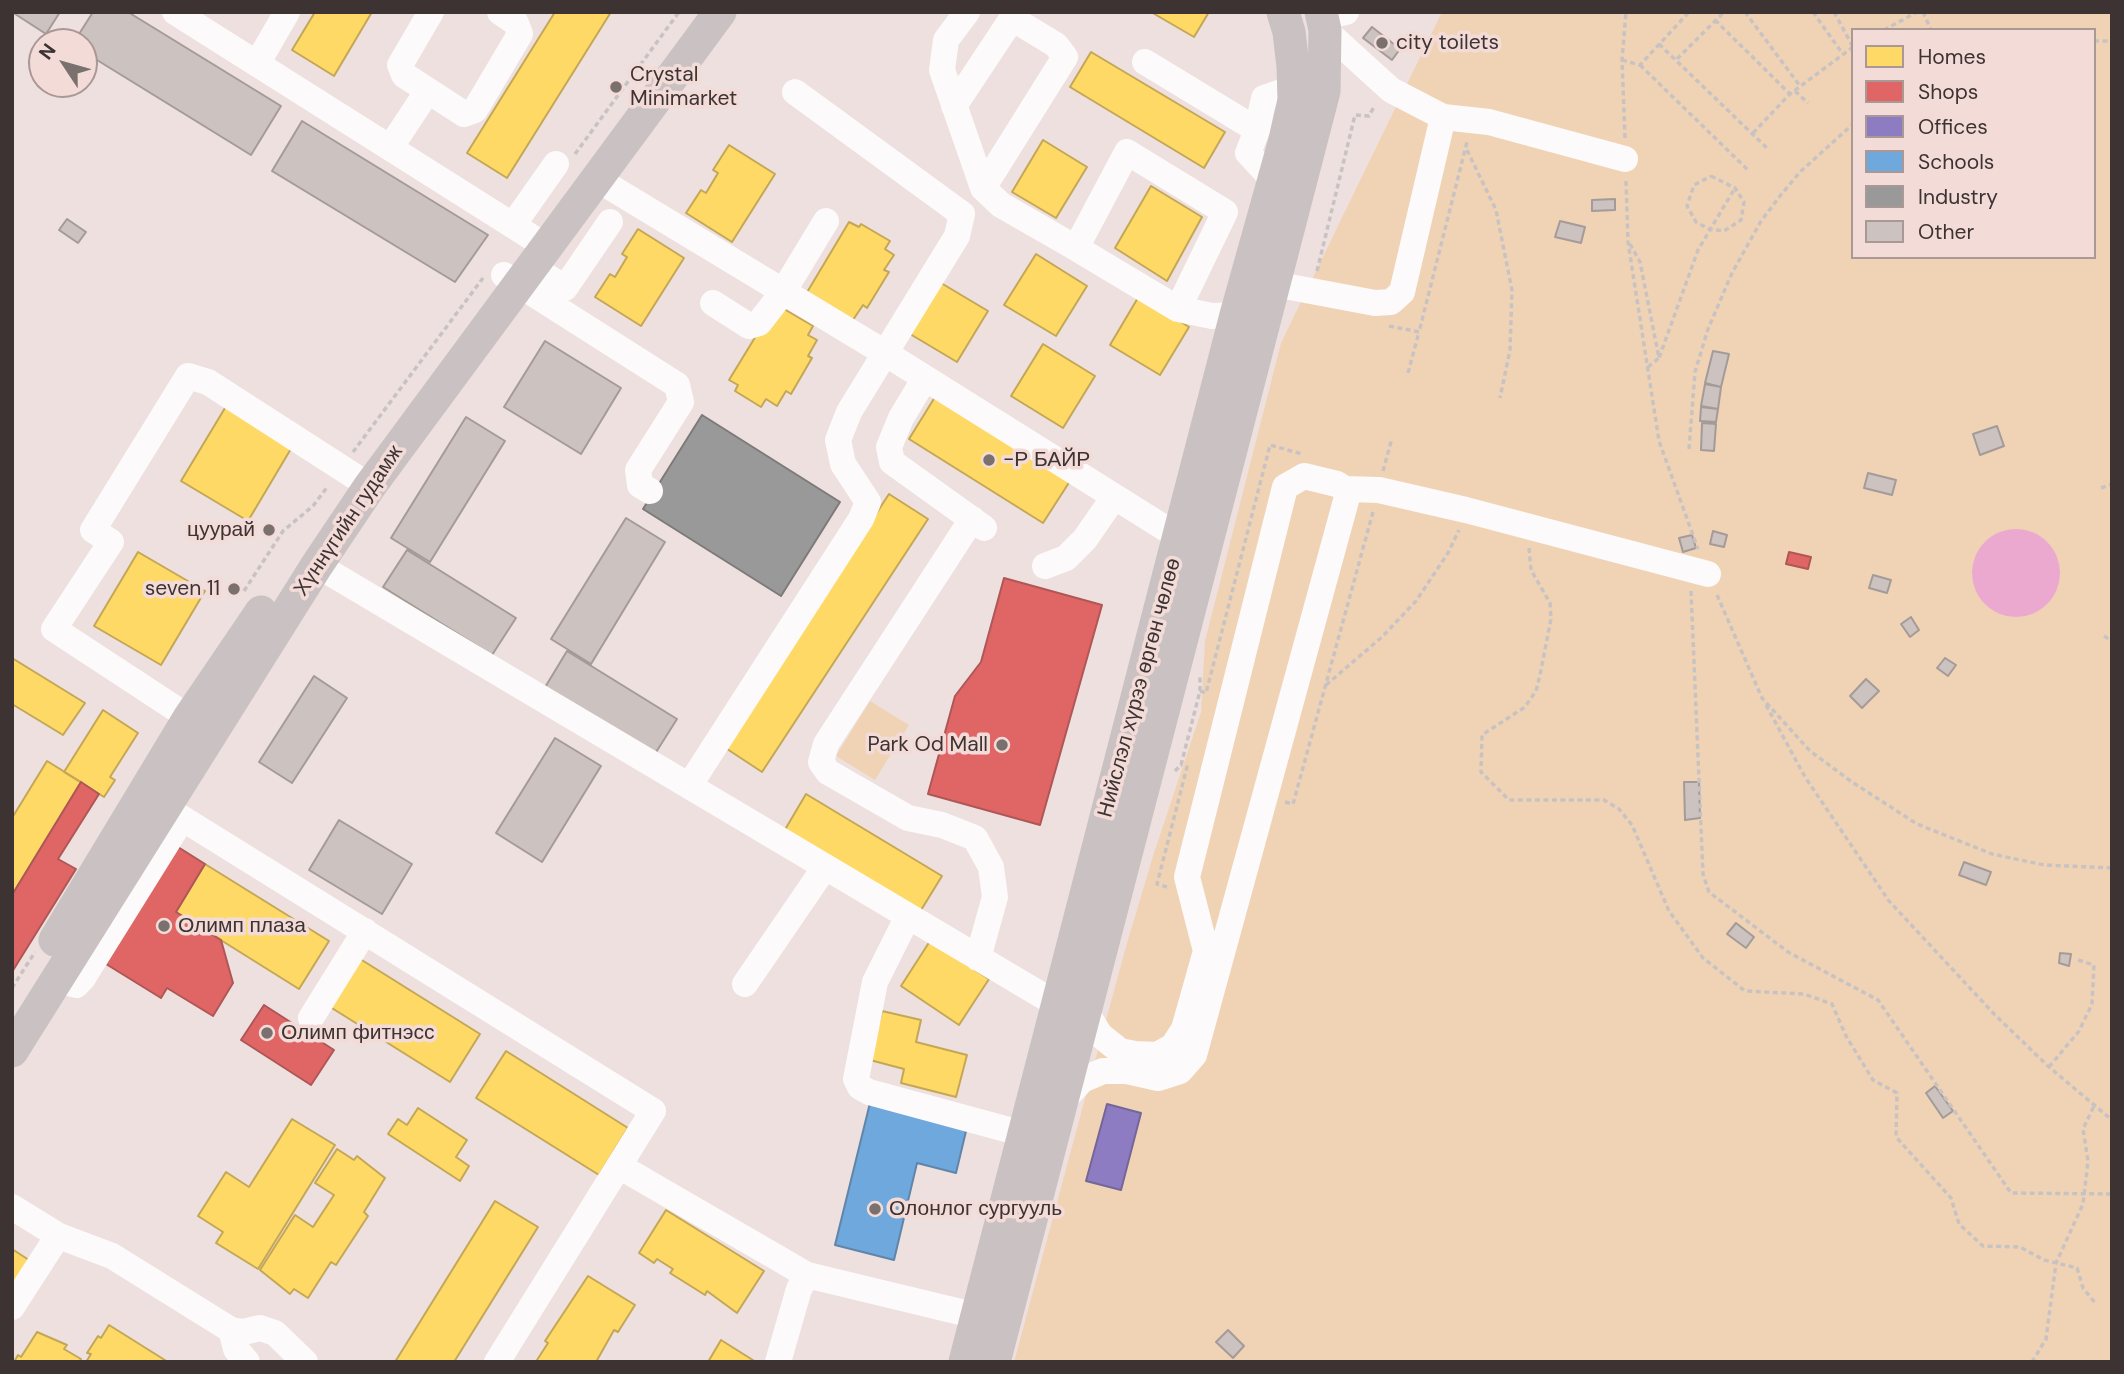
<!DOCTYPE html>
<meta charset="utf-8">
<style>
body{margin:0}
#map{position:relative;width:2124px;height:1374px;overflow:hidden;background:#ede0de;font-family:"DM Sans",sans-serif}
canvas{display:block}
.frame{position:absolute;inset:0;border:14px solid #3c3332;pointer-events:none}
.legend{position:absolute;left:1851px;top:28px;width:245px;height:231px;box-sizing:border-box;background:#f3dbd8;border:2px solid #aa9896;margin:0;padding:9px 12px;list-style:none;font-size:21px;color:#3c3332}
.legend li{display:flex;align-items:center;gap:14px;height:35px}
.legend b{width:35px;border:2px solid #aa9896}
.north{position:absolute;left:28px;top:28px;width:70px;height:70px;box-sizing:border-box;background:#f3dbd8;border:2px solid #aa9896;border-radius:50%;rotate:306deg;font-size:19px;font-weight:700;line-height:28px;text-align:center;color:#3c3332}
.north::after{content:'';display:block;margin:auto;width:24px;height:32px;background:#7a706e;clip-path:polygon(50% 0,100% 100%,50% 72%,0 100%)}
</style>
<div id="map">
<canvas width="2124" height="1374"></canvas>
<div class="frame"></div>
<ul class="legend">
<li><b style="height:19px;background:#ffd966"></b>Homes</li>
<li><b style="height:19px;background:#e06666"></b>Shops</li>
<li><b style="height:19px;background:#8e7cc3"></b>Offices</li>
<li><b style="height:19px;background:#6fa8dc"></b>Schools</li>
<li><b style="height:19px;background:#999"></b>Industry</li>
<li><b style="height:19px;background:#ccc2bf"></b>Other</li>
</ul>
<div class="north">N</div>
</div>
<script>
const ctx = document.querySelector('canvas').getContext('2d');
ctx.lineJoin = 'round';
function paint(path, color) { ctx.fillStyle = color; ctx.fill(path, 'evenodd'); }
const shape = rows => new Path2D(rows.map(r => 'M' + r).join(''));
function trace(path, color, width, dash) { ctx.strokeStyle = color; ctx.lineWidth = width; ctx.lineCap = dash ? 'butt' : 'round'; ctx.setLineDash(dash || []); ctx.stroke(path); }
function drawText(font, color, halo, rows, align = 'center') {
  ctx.font = font + ' "DM Sans",sans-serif'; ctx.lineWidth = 7; ctx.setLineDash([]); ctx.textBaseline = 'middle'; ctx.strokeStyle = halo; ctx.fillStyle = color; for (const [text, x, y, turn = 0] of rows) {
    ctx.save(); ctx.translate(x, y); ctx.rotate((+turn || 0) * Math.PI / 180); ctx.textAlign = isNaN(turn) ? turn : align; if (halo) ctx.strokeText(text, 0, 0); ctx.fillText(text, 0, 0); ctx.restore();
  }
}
paint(shape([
 [1442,12,2112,12,2112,1362,1014,1362,1125,950,1153,856,1201,712,1205,641,1281,343],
 [1853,30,2094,30,2094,257,1853,257],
 [870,701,909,725,875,780,836,756]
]), '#f0d3b5');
paint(shape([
 '1972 573a44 44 0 1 1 88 0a44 44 0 1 1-88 0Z'
]), '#eca9d0');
const homes = shape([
 [315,12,372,12,334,76,292,50,315,12],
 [555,12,611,12,507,178,467,153,555,12],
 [1151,12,1209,12,1194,37,1151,12],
 [1091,52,1225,132,1204,168,1070,87,1091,52],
 [1043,140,1087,167,1056,218,1012,192,1043,140],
 [729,145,775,174,732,242,686,213,701,190,706,193,718,173,713,170,729,145],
 [1151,186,1202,217,1167,281,1115,248,1151,186],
 [849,222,859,227,861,224,890,241,885,249,894,255,884,270,889,272,867,308,863,305,853,320,806,294,849,222],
 [638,229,684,258,641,326,595,297,610,274,615,277,627,257,622,254,638,229],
 [1036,254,1087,286,1056,336,1004,305,1036,254],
 [936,280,988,311,957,362,905,331,936,280],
 [1139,296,1189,327,1160,375,1110,345,1139,296],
 [773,308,784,309,813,326,808,335,817,340,808,356,812,358,791,394,786,391,777,406,766,399,761,407,735,391,738,385,729,380,773,308],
 [1043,344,1095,376,1063,428,1011,396,1043,344],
 [935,397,1070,481,1043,523,909,439,935,397],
 [228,403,295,442,248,521,181,481,228,403],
 [889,494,928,519,762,772,724,747,889,494],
 [138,552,205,591,161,665,94,626,138,552],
 [12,658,85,703,63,735,12,704,12,658],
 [103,710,138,733,110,777,115,780,104,797,64,772,103,710],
 [47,761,81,782,12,895,12,818,47,761],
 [806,794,942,876,918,915,783,833,806,794],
 [205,864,329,941,299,989,176,912,205,864],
 [930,941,989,979,959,1025,901,986,930,941],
 [357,957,480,1034,450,1082,327,1005,357,957],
 [882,1011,921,1020,916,1042,967,1055,956,1097,901,1083,904,1069,870,1060,882,1011],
 [506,1051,628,1128,599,1175,476,1098,506,1051],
 [418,1108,467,1140,456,1157,469,1166,460,1181,388,1134,398,1119,407,1125,418,1108],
 [292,1119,335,1145,258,1269,216,1243,223,1232,198,1216,226,1172,249,1187,292,1119],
 [337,1149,354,1160,357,1156,385,1178,364,1212,368,1216,336,1265,331,1262,308,1298,294,1289,290,1294,260,1270,295,1215,313,1227,334,1195,315,1183,337,1149],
 [495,1201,538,1227,454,1362,395,1362,495,1201],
 [666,1210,764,1271,737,1313,707,1291,705,1295,670,1273,673,1269,657,1259,654,1263,639,1253,666,1210],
 [12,1249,32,1262,12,1293,12,1249],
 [588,1276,635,1305,618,1332,614,1330,596,1362,539,1362,537,1360,548,1343,545,1341,588,1276],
 [109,1325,168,1362,86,1362,91,1354,87,1353,98,1336,101,1338,109,1325],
 [37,1332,67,1345,64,1349,81,1359,79,1362,14,1362,18,1355,21,1357,37,1332],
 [721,1340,756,1362,708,1362,721,1340]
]);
paint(homes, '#ffd966');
trace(homes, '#c4a756', 2);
const shops = shape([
 [1789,552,1811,557,1808,569,1786,564,1789,552],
 [1004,578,1102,605,1040,825,928,794,955,696,981,662,1004,578],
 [81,782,99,794,58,859,76,869,12,972,12,895,81,782],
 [178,847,205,864,176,912,221,940,233,983,213,1016,167,988,161,998,106,964,178,847],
 [264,1005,334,1050,311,1085,241,1040,264,1005]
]);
paint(shops, '#e06666');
trace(shops, '#af5756', 2);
const offices = shape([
 [1107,1104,1141,1113,1121,1190,1086,1181,1107,1104]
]);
paint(offices, '#8e7cc3');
trace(offices, '#756698', 2);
const schools = shape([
 [870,1103,967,1127,956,1173,917,1163,894,1260,835,1245,870,1103]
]);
paint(schools, '#6fa8dc');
trace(schools, '#6085a9', 2);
const industry = shape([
 [702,415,840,502,781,596,643,509,702,415]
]);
paint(industry, '#999');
trace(industry, '#7d7a7a', 2);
const building = shape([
 [12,12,60,12,46,34,12,12],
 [93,12,128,12,281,106,251,155,84,52,84,42,74,42,93,12],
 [1372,27,1400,49,1392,60,1363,38,1372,27],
 [302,121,488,235,455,282,272,171,302,121],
 [1615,199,1615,210,1592,211,1592,200,1615,199],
 [67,219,86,232,78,243,59,230,67,219],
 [1560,221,1585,227,1581,243,1555,237,1560,221],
 [545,341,621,388,581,454,504,407,545,341],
 [1713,351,1729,354,1721,387,1705,383,1713,351],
 [1705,384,1721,387,1718,409,1701,406,1705,384],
 [1701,407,1718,409,1716,422,1700,421,1701,407],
 [466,417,505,441,430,562,391,538,466,417],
 [1702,423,1716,424,1714,451,1701,450,1702,423],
 [1997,426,2004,446,1980,455,1973,434,1997,426],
 [1868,473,1896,480,1892,495,1864,488,1868,473],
 [626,518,665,542,591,664,551,639,626,518],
 [1713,531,1727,535,1724,547,1710,544,1713,531],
 [1692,535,1696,548,1683,552,1679,538,1692,535],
 [407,550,516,618,492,655,383,587,407,550],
 [1873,575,1891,580,1887,593,1869,588,1873,575],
 [1911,617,1919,630,1910,637,1901,624,1911,617],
 [567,651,677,719,653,757,544,689,567,651],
 [1945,658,1956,665,1948,676,1937,668,1945,658],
 [314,676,347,698,292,783,259,762,314,676],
 [1866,679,1879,691,1862,708,1850,696,1866,679],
 [555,738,601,766,542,862,496,833,555,738],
 [1684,782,1699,782,1700,818,1685,820,1684,782],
 [339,820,412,864,382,914,309,870,339,820],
 [1964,862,1991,872,1986,885,1959,875,1964,862],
 [1736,923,1754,937,1746,948,1727,934,1736,923],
 [2060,953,2071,954,2069,966,2059,963,2060,953],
 [1935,1086,1953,1111,1943,1118,1926,1093,1935,1086],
 [1228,1330,1244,1346,1233,1358,1216,1342,1228,1330]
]);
paint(building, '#ccc2bf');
trace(building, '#a49b98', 2);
trace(shape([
 [1745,12,1800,86],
 [1813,12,1842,53],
 [1834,12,1853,47],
 [1923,12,1931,30],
 [1715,20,1790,94],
 [1884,30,1917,12],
 [2094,41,2112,41],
 [1659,44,1769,150],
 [1677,59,1724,12],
 [1622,60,1640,65,1689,12],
 [1640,65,1749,171],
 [1795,91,1808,103],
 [1753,133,1790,94,1853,47],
 [1625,138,1622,60,1626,12],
 [1467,150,1496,210,1512,290,1510,350,1500,398],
 [575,154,679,12],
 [1711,176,1735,188,1744,202,1741,220,1724,231,1709,229,1696,222,1687,206,1694,185,1711,176],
 [1626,181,1628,242,1659,441,1698,549],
 [1630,244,1640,262,1659,358,1698,250,1735,188],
 [1317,271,1355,115,1369,116,1375,105],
 [1389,326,1419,332,1467,142],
 [1648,367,1659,358],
 [1408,373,1419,332],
 [1689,449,1695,372,1708,329,1732,273,1761,221,1780,196,1800,172,1853,124],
 [353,452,483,278],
 [1383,471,1392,438],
 [2101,488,2112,484],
 [1529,548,1531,570,1550,603,1551,619,1540,675,1536,691,1525,707,1482,735,1481,772,1509,800,1604,800,1619,809,1632,825,1669,911,1703,958,1745,991,1804,994,1832,1004,1846,1036,1873,1080,1897,1093,1896,1137,1951,1198,1959,1224,1983,1246,2020,1247,2044,1260,2077,1268,2083,1288,2096,1304],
 [244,591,283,531,313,506,328,486],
 [1691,591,1703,874,1709,892,1788,952,1878,1000,2011,1193,2112,1194],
 [1717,595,1762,698,1810,751,1852,782,1917,824,1992,854,2044,865,2112,868],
 [2104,636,2112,641],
 [1326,685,1382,637,1416,601,1448,553,1459,530],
 [1200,691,1206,693,1270,445,1302,454],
 [1766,705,1805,777,1889,901,1995,1015,2049,1067,2112,1120],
 [1175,771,1181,765,1200,691,1200,675],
 [1285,802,1293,804,1373,512],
 [1167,887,1157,884,1187,767,1181,765],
 [12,988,35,952],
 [2049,1067,2079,1031,2092,1004,2094,965,2078,960],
 [2032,1362,2046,1339,2056,1263,2083,1204,2088,1161,2083,1129,2094,1106]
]), '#c8c3c2', 3.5, [5, 3.5]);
trace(shape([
 [175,12,547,247],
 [431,12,400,65,404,75,464,114,475,110,520,34,516,23,500,12],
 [967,12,946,40,942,70,983,188,1001,205,1076,248],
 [1322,18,1346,12],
 [1325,30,1391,90,1443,117,1489,122,1625,159],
 [1145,62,1257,130],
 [257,64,287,12],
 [954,106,1009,23,1018,22,1056,45,1065,57,983,188],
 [390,148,427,92],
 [597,179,885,353,1179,537],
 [1274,181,1248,153,1257,130,1264,98,1293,88],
 [513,225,556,164],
 [532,267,565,288,610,222],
 [504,275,677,385,681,402,638,470,640,485,650,491],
 [1274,284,1375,303,1391,302,1402,292,1443,117],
 [713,303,749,326,759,323,783,292,826,221],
 [1178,309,1225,212,1127,152,1076,248,1178,309,1212,316,1236,315],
 [925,378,901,418,889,447,892,462,984,528],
 [1345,489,1379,490,1466,510,1708,574],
 [972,519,826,744,821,762,828,772,908,818,942,825,975,838,991,867,995,897,978,958],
 [317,565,1058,1005],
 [1045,566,1066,558,1085,539,1114,497],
 [205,728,54,629,111,542,93,530,188,376,208,382,354,476],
 [689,786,861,519,868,502,843,464,838,440,849,412,957,236,962,214,795,92],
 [164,807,653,1111,497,1362],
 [908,916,875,982,856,1079,860,1087,869,1092,1024,1134],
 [56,980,76,985,83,978,182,819],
 [745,984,825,867],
 [311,1018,365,931],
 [1063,1101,1082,1080,1103,1071,1127,1071,1158,1078,1180,1071,1194,1055,1347,497,1345,489,1337,484,1304,476,1285,487,1187,877,1206,951,1184,1029,1173,1046,1157,1055,1135,1054,1120,1051,1100,1035,1086,1012],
 [619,1166,807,1275],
 [12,1207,59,1236,112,1256,231,1330,243,1332,260,1328,275,1333,305,1362],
 [12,1307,52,1245],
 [231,1330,236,1349,247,1362],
 [778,1362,799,1289,807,1275,977,1316]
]), '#fcfafa', 26);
trace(shape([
 [55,940,189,718,261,612],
 [12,1051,317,565,370,486,720,12],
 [965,1362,1236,315,1285,140,1294,100,1293,66,1289,32,1283,12],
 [994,1362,1324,91,1325,30,1321,12]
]), '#c9c1c2', 33);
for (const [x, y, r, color] of [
 [1382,43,7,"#7a706e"],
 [616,87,7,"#7a706e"],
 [989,460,7,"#7a706e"],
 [269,530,7,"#7a706e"],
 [234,589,7,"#7a706e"],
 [1002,745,7,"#7a706e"],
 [164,926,7,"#7a706e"],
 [267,1033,7,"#7a706e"],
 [875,1209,7,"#7a706e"]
]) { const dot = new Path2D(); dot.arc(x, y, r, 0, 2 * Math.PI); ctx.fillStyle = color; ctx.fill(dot); trace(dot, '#f3dbd8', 2.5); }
drawText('21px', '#3c3332', '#f3dbd8', [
 ["city toilets",1396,43],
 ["Crystal",630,75],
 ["Minimarket",630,99],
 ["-Р БАЙР",1003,460],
 ["цуурай",255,530,"right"],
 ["seven 11",220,589,"right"],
 ["Park Od Mall",988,745,"right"],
 ["Олимп плаза",178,926],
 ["Олимп фитнэсс",281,1033],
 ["Олонлог сургууль",889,1209]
], 'left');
drawText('21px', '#3c3332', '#f3dbd8', [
 ["Хүннүгийн гудамж",349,521,-56],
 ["Нийслэл хүрээ өргөн чөлөө",1140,688,-75]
]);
</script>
